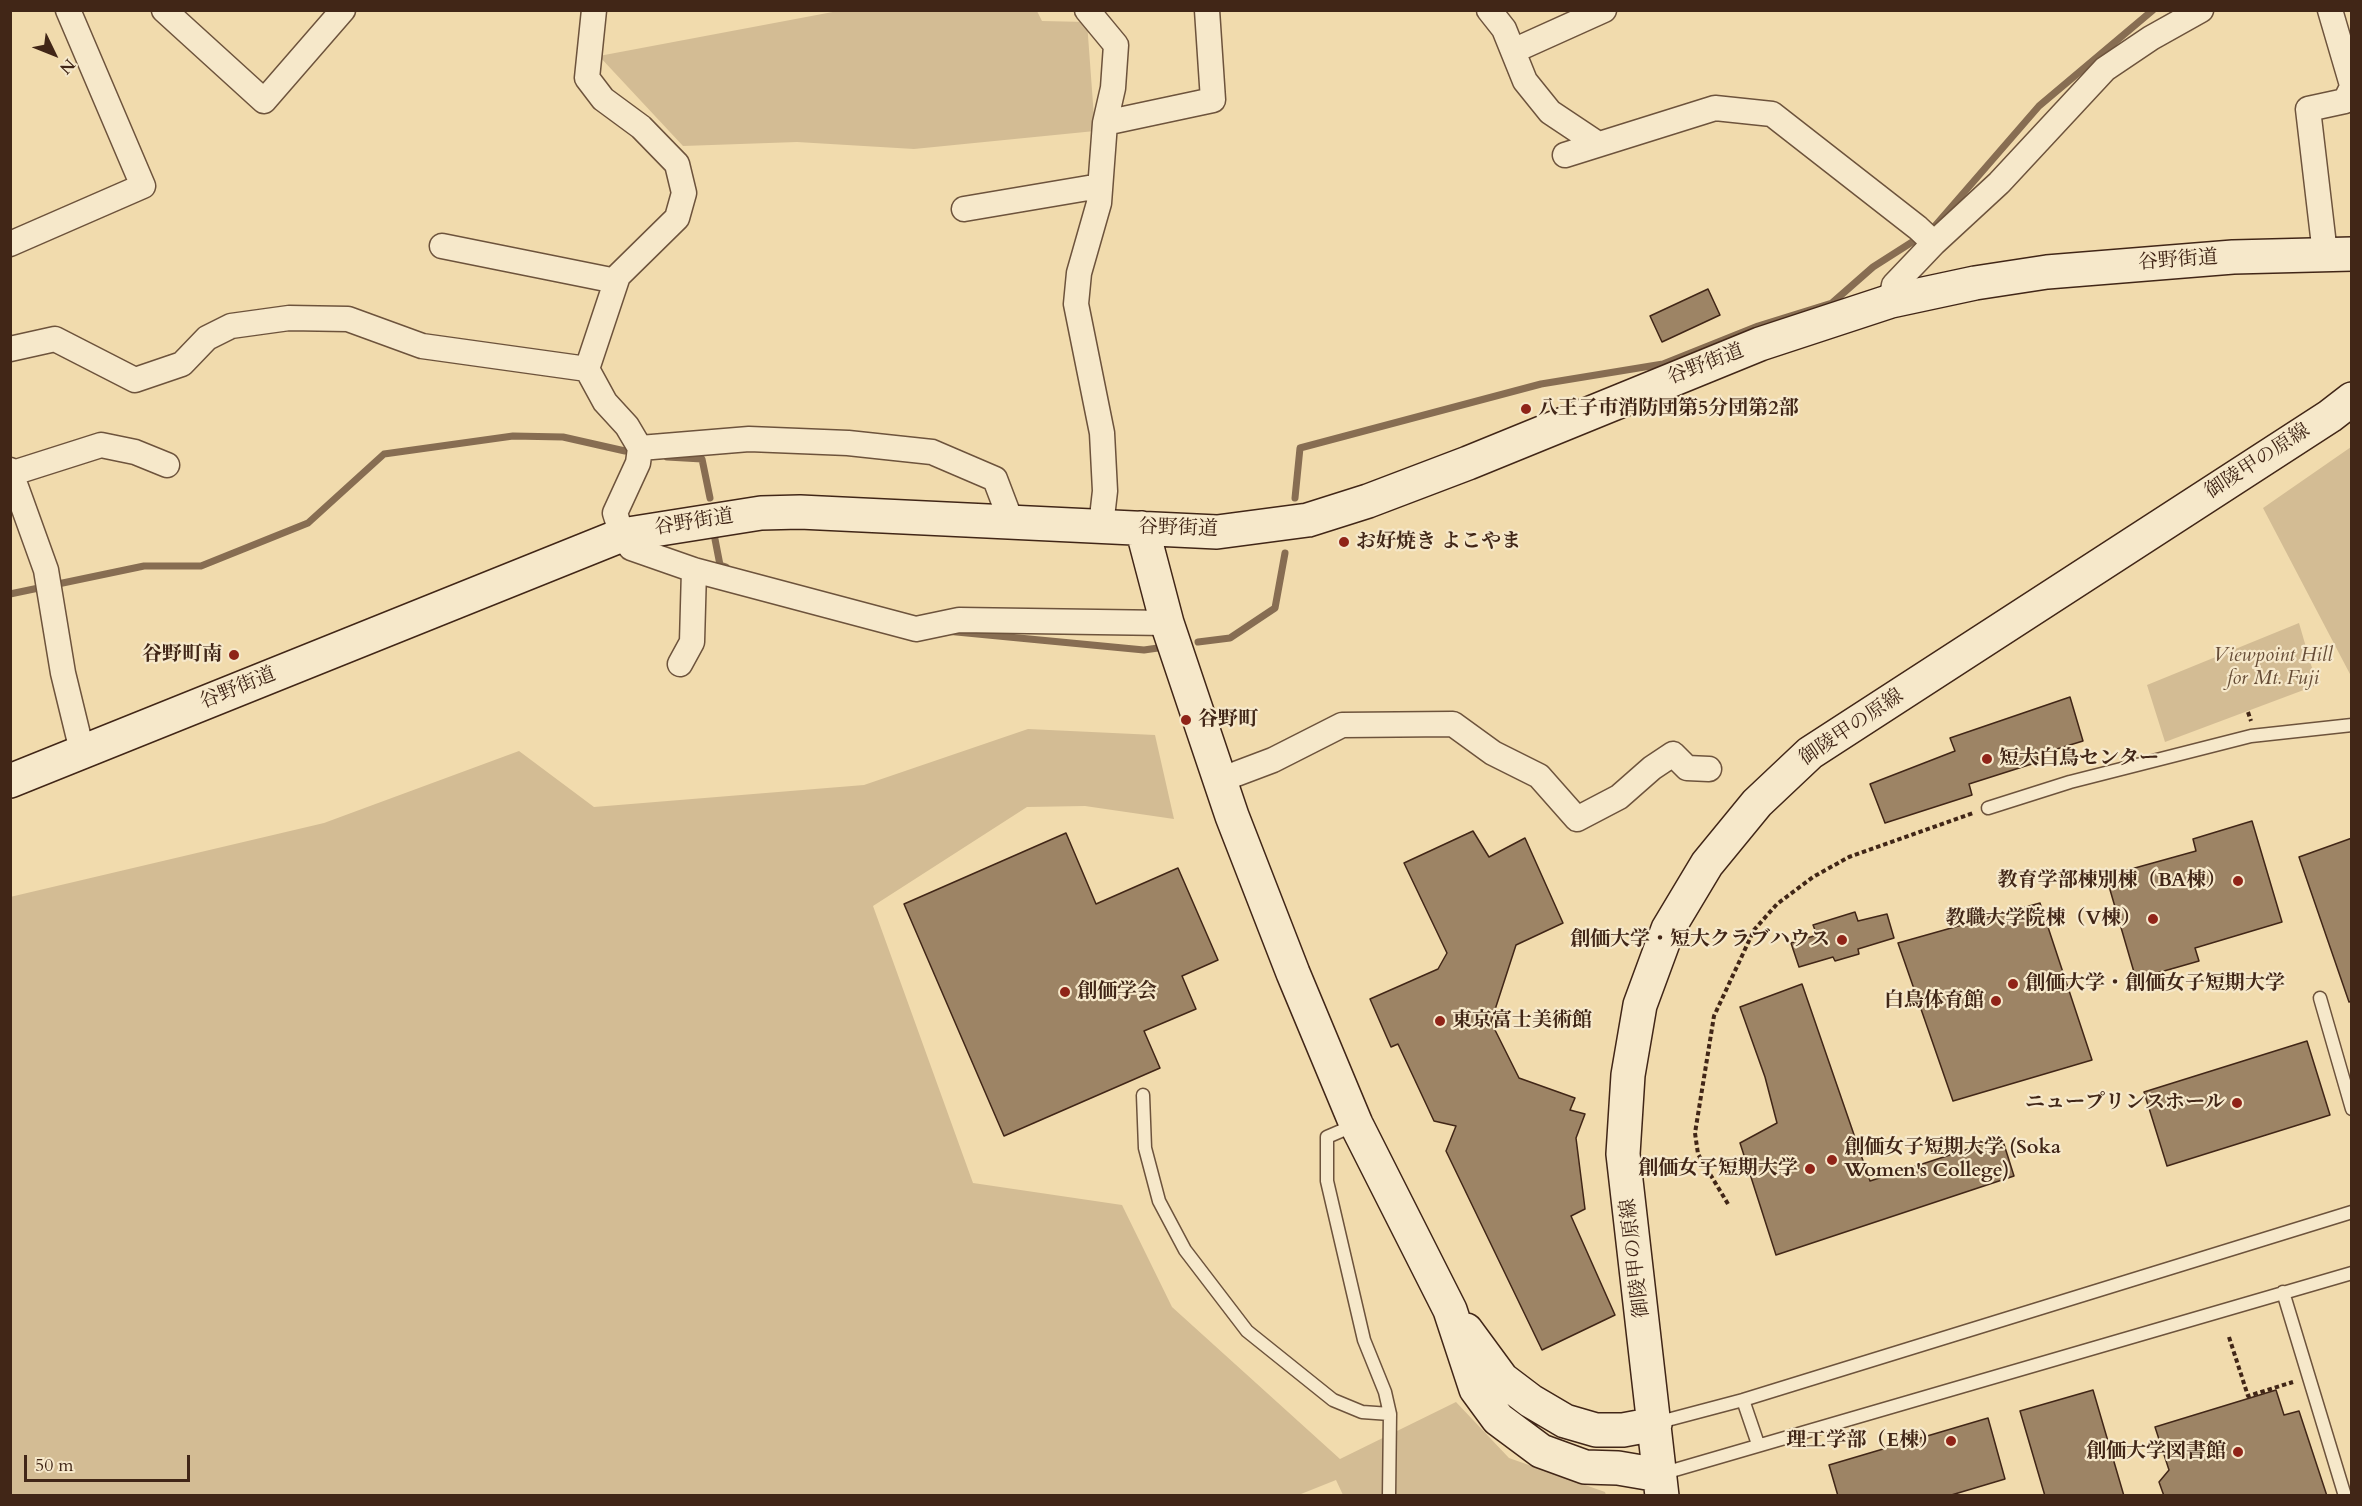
<!DOCTYPE html>
<meta charset="utf-8">
<style>
body{margin:0}
#map{position:relative;width:2362px;height:1506px;overflow:hidden;background:#f1dbad;font-family:Cardo,serif}
canvas{display:block}
.frame{position:absolute;inset:0;border:12px solid #412617;pointer-events:none}
.north{position:absolute;left:24px;top:24px;width:60px;height:60px;-webkit-text-stroke:4px #f6e8ca;paint-order:stroke;rotate:133deg;font-size:16px;font-weight:700;line-height:24px;text-align:center;color:#412617}
.north::after{content:'';display:block;margin:auto;width:21px;height:27px;background:#412617;clip-path:polygon(50% 0,100% 100%,50% 72%,0 100%)}
.scale{position:absolute;left:24px;top:1455px;width:166px;height:27px;box-sizing:border-box;border:3px solid #412617;border-top:0;padding-left:8px;font-size:18px;line-height:21px;white-space:nowrap;color:#412617;-webkit-text-stroke:4px #f6e8ca;paint-order:stroke}
</style>
<div id="map">
<canvas width="2362" height="1506"></canvas>
<div class="frame"></div>
<div class="north">N</div>
<div class="scale">50 m</div>
</div>
<script>
const ctx = document.querySelector('canvas').getContext('2d');
ctx.lineJoin = 'round';
function paint(path, color) { ctx.fillStyle = color; ctx.fill(path, 'evenodd'); }
const shape = rows => new Path2D(rows.map(r => 'M' + r).join(''));
function trace(path, color, width, dash) { ctx.strokeStyle = color; ctx.lineWidth = width; ctx.lineCap = dash ? 'butt' : 'round'; ctx.setLineDash(dash || []); ctx.stroke(path); }
function drawText(font, color, halo, rows, align = 'center') {
  ctx.font = font + ' Cardo,"Noto Serif JP",serif'; ctx.lineWidth = 4.5; ctx.setLineDash([]); ctx.textBaseline = 'middle'; ctx.strokeStyle = halo; ctx.fillStyle = color; for (const [text, x, y, turn = 0] of rows) {
    ctx.save(); ctx.translate(x, y); ctx.rotate((+turn || 0) * Math.PI / 180); ctx.textAlign = isNaN(turn) ? turn : align; if (halo) ctx.strokeText(text, 0, 0); ctx.fillText(text, 0, 0); ctx.restore();
  }
}
paint(shape([
 [838,11,1037,11,1042,21,1087,22,1095,131,914,149,797,142,683,146,599,56],
 [2351,447,2351,676,2263,508],
 [2299,623,2317,685,2165,742,2147,685],
 [1028,729,1155,735,1174,819,1085,806,1027,807,873,906,973,1183,1122,1205,1172,1307,1340,1459,1456,1402,1509,1458,1605,1492,1606,1495,1343,1495,1336,1480,1296,1496,11,1495,10,897,324,823,519,751,594,807,864,785]
]), '#d3bc94');
trace(shape([
 [1934,227,2039,106,2153,10],
 [667,457,702,459,710,498],
 [1295,498,1300,448,1541,384,1663,364,1758,326,1832,303,1873,267,1920,237],
 [714,534,720,565,726,567],
 [10,594,144,566,201,566,308,523,384,454,513,436,563,437,625,451],
 [946,631,1144,650,1158,648],
 [1198,642,1230,638,1275,608,1285,553]
]), '#876d52', 7);
const building = shape([
 [1708,289,1720,315,1662,342,1650,316,1708,289],
 [2070,697,2083,741,2037,755,2038,762,1969,784,1972,795,1885,823,1870,784,1955,751,1950,738,2070,697],
 [2252,821,2282,922,2195,948,2199,961,2136,979,2106,876,2196,851,2193,839,2252,821],
 [1473,831,1489,857,1525,838,1563,923,1516,945,1491,1022,1519,1078,1575,1098,1570,1110,1585,1114,1576,1138,1585,1209,1571,1216,1615,1315,1542,1350,1446,1151,1456,1126,1434,1121,1398,1044,1391,1047,1370,999,1438,969,1447,953,1404,863,1473,831],
 [1066,833,1096,904,1178,868,1218,960,1182,976,1196,1009,1144,1031,1160,1068,1004,1136,904,904,1066,833],
 [2352,838,2352,1001,2349,1002,2299,857,2352,838],
 [2040,903,2092,1060,1953,1101,1898,943,2040,903],
 [1855,912,1858,921,1887,914,1894,938,1858,949,1859,954,1835,961,1833,957,1799,967,1791,943,1817,935,1813,925,1855,912],
 [1802,984,1870,1181,2002,1138,2014,1176,1776,1255,1740,1143,1777,1123,1765,1077,1740,1007,1802,984],
 [2307,1041,2330,1115,2167,1166,2144,1092,2307,1041],
 [2093,1390,2124,1496,2045,1496,2020,1411,2093,1390],
 [2276,1390,2284,1415,2299,1411,2327,1496,2164,1496,2159,1482,2169,1470,2155,1427,2276,1390],
 [1988,1418,2005,1479,1948,1496,1838,1496,1829,1465,1988,1418]
]);
paint(building, '#9d8465');
trace(building, '#412617', 1.5);
const lane = shape([
 [1988,808,2070,782,2251,736,2352,725],
 [2320,998,2352,1109],
 [1143,1095,1145,1148,1159,1201,1185,1250,1247,1331,1333,1400,1362,1412,1390,1414],
 [1355,1125,1327,1137,1327,1181,1364,1340,1385,1392,1390,1414,1389,1496],
 [2283,1292,2345,1496],
 [1743,1400,1758,1444],
 [1656,1423,1743,1400,2352,1212],
 [1661,1474,2352,1273]
]);
const street = shape([
 [164,10,264,101,343,10],
 [1087,10,1116,45,1113,88,1105,123,1099,203,1079,273,1076,304,1102,433,1105,491,1101,526],
 [1489,10,1504,29,1525,81,1550,112,1598,144],
 [2330,10,2352,85],
 [1513,51,1604,10],
 [1105,123,1213,100,1207,10],
 [1565,155,1715,108,1772,114,1918,228,1934,243],
 [964,209,1100,186],
 [10,244,143,186,68,10],
 [442,246,616,281],
 [2325,254,2308,109,2345,101,2352,87],
 [1891,301,1894,285,1934,243,1999,183,2105,69,2151,38,2201,10],
 [10,349,55,339,135,380,182,364,207,338,231,326,289,318,348,319,422,346,587,369,605,402,627,426,640,448,749,439,848,443,932,452,995,479,1011,521],
 [587,369,618,276,677,218,684,193,677,164,641,127,603,99,587,78,594,10],
 [640,448,638,463,615,513,622,535,631,548,694,570,916,629,959,620,1167,623],
 [10,470,46,570,63,673,82,751],
 [13,473,101,445,135,452,167,465],
 [680,664,692,642,694,570],
 [1220,780,1273,760,1342,725,1453,724,1493,753,1539,776,1577,819,1619,797,1652,768,1673,754,1687,768,1709,769]
]);
const secondary = shape([
 [1142,528,1167,623,1232,816,1293,973,1356,1124,1450,1310,1476,1389,1498,1419,1541,1451,1585,1467,1618,1468,1659,1475],
 [10,781,622,535,761,513,800,512,1217,532,1308,520,1368,501,1468,463,1760,344,1891,301,1975,283,2047,272,2233,257,2352,254],
 [1466,1330,1502,1379,1531,1401,1565,1421,1596,1430,1623,1430,1655,1424],
 [1662,1496,1623,1154,1628,1075,1640,1005,1668,929,1707,864,1757,803,1810,753,2330,416,2352,399]
]);
trace(lane, '#6d533c', 15);
trace(street, '#6d533c', 27);
trace(secondary, '#412617', 36);
trace(shape([
 [2248,712,2251,721],
 [1728,1204,1698,1154,1695,1133,1714,1016,1754,930,1777,904,1813,877,1849,857,1973,813],
 [2229,1337,2248,1396,2293,1382]
]), '#412617', 4, [4.5, 3]);
trace(lane, '#f6e8ca', 12);
trace(street, '#f6e8ca', 24);
trace(secondary, '#f6e8ca', 33);
for (const [x, y, r, color] of [
 [1526,409,6,"#8f2418"],
 [1344,542,6,"#8f2418"],
 [234,655,6,"#8f2418"],
 [1186,720,6,"#8f2418"],
 [1987,759,6,"#8f2418"],
 [2238,881,6,"#8f2418"],
 [2153,919,6,"#8f2418"],
 [1842,940,6,"#8f2418"],
 [2013,984,6,"#8f2418"],
 [1065,992,6,"#8f2418"],
 [1996,1001,6,"#8f2418"],
 [1440,1021,6,"#8f2418"],
 [2237,1103,6,"#8f2418"],
 [1832,1160,6,"#8f2418"],
 [1810,1169,6,"#8f2418"],
 [1951,1441,6,"#8f2418"],
 [2238,1452,6,"#8f2418"]
]) { const dot = new Path2D(); dot.arc(x, y, r, 0, 2 * Math.PI); ctx.fillStyle = color; ctx.fill(dot); trace(dot, '#f6e8ca', 2); }
drawText('20px', '#412617', '#f6e8ca', [
 ["谷野街道",2178,261,-4],
 ["谷野街道",1706,365,-21],
 ["御陵甲の原線",2258,462,-33],
 ["谷野街道",694,523,-9],
 ["谷野街道",1178,529,2],
 ["谷野街道",238,689,-22],
 ["御陵甲の原線",1852,728,-34],
 ["御陵甲の原線",1636,1258,-97]
]);
drawText('bold 20px', '#412617', '#f6e8ca', [
 ["八王子市消防団第5分団第2部",1538,409,"left"],
 ["お好焼き よこやま",1356,542,"left"],
 ["谷野町南",222,655],
 ["谷野町",1198,720,"left"],
 ["短大白鳥センター",1999,759,"left"],
 ["教育学部棟別棟（BA棟）",2226,881],
 ["教職大学院棟（V棟）",2141,919],
 ["創価大学・短大クラブハウス",1830,940],
 ["創価大学・創価女子短期大学",2025,984,"left"],
 ["創価学会",1077,992,"left"],
 ["白鳥体育館",1984,1001],
 ["東京富士美術館",1452,1021,"left"],
 ["ニュープリンスホール",2225,1103],
 ["創価女子短期大学 (Soka",1844,1148,"left"],
 ["Women's College)",1844,1171,"left"],
 ["創価女子短期大学",1798,1169],
 ["理工学部（E棟）",1939,1441],
 ["創価大学図書館",2226,1452]
], 'right');
drawText('italic 20px', '#664c36', '#f6e8ca', [
 ["Viewpoint Hill",2273,656],
 ["for Mt. Fuji",2273,679]
]);
</script>
